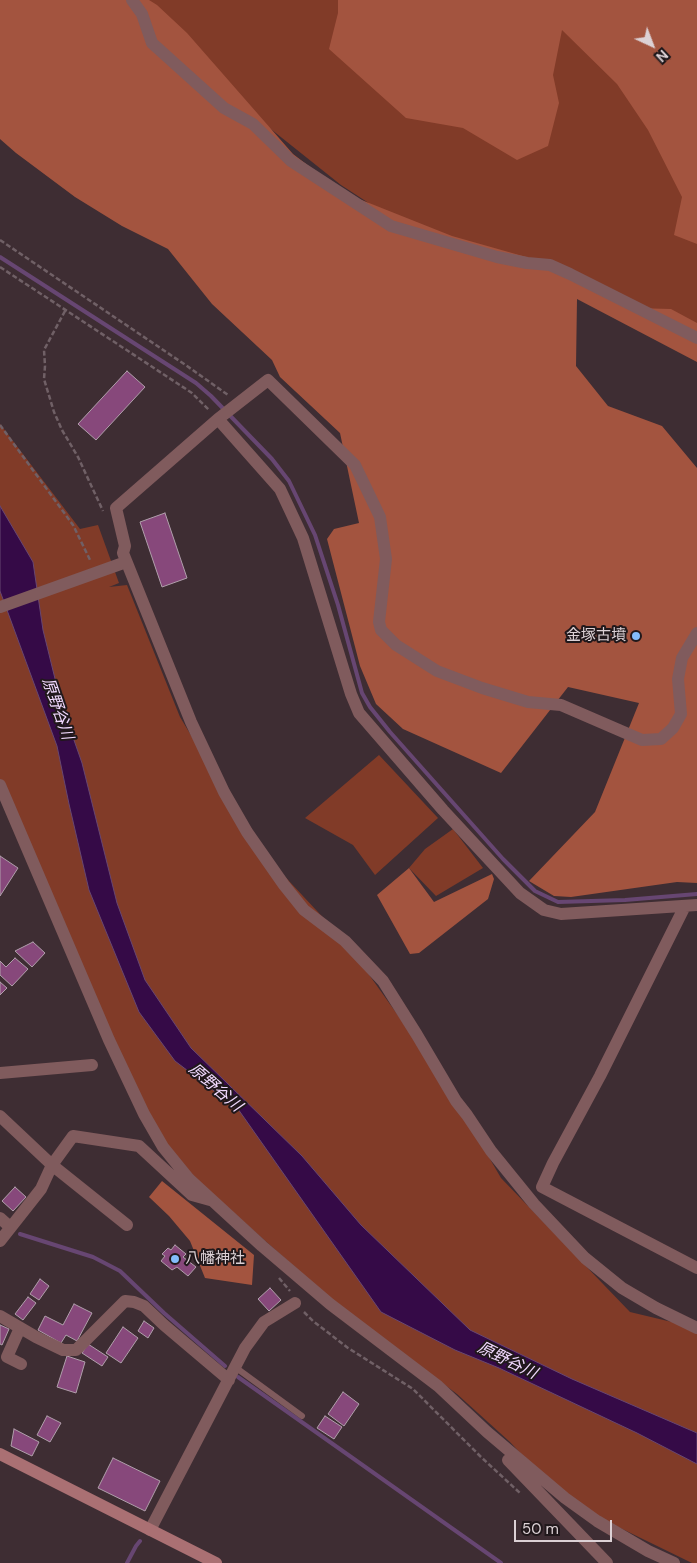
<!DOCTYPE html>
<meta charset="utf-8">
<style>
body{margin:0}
#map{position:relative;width:697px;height:1563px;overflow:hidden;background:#3e2d33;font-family:"DM Sans",sans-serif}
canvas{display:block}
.north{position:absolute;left:627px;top:20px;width:50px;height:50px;-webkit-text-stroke:4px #20181b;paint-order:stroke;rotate:137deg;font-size:14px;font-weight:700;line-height:20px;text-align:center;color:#dcd1d5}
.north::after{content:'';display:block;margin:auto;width:18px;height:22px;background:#dcd1d5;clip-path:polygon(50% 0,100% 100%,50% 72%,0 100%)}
.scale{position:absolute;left:514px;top:1520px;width:98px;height:22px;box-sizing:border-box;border:2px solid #dcd1d5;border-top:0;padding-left:6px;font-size:15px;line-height:18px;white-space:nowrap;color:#dcd1d5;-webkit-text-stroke:4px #20181b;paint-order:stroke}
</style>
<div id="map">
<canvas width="697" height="1563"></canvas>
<div class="north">N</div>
<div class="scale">50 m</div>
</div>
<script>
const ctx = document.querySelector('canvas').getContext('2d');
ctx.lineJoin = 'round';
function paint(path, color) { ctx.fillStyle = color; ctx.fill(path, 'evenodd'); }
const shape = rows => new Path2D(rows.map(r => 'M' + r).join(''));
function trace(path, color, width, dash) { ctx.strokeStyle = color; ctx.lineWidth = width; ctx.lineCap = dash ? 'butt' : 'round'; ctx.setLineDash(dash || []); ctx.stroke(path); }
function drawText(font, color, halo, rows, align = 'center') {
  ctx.font = font + ' "DM Sans","Noto Sans JP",sans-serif'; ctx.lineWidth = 4; ctx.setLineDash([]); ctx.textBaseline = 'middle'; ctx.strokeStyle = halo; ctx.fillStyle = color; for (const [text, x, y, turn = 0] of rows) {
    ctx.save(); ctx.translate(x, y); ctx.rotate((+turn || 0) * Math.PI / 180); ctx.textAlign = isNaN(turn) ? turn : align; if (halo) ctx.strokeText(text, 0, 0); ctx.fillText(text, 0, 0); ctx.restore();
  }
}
paint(shape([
 [109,0,697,0,697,355,555,287,407,228,341,185],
 [0,424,80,529,98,525,119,583,109,587,127,585,180,717,260,850,345,941,444,1080,501,1178,630,1312,697,1328,697,1563,692,1563,610,1523,555,1490,510,1442,457,1394,334,1302,171,1157,136,1097,0,785],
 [379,755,438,818,375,875,353,845,305,818],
 [453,829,483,868,436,896,409,868,425,849]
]), '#813b28');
paint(shape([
 [0,0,149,0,157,5,187,33,293,154,344,193,452,236,558,266,634,308,671,309,697,323,697,362,577,299,576,366,608,406,662,426,697,468,697,883,677,882,571,897,554,896,529,881,595,812,639,703,568,687,501,773,403,729,376,704,360,666,327,539,334,529,359,523,340,433,280,377,272,360,212,304,168,249,122,226,75,197,16,153,0,139],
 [338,0,697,0,697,244,674,235,682,197,648,130,617,84,562,30,553,75,559,103,548,146,517,160,463,128,406,118,329,49,338,13],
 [409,868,434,902,492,874,494,879,488,899,419,953,410,954,377,895],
 [162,1181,254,1255,252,1285,205,1278,190,1241,169,1216,149,1197]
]), '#a3543f');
const water = shape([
 [0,506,33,562,43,630,61,703,82,763,117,903,145,980,191,1048,302,1156,361,1225,470,1330,572,1379,697,1433,697,1464,637,1433,499,1368,455,1350,381,1312,238,1109,175,1061,139,1012,89,890,69,804,57,746,0,591,0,506]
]);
paint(water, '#350a47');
trace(water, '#674672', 1);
trace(shape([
 [0,257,196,383,211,396,272,459,289,481,315,535,338,605,362,693,370,707,390,732,503,859,535,891,558,902,625,900,697,894],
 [20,1234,93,1257,120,1271,164,1313,225,1366],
 [238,1377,501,1563],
 [127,1563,136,1546,140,1541]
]), '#674672', 4);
const building = shape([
 [127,371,145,387,96,440,78,424,127,371],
 [165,513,187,578,162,587,140,522,165,513],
 [0,856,18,868,0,896,0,856],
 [33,942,45,953,32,967,15,951,33,942],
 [15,958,28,969,12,986,0,975,0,961,6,967,15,958],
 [0,982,7,988,0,995,0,982],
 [15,1187,26,1197,13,1211,2,1201,15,1187],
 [175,1245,186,1254,183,1257,196,1267,188,1276,177,1267,172,1270,161,1261,165,1256,162,1254,168,1248,171,1250,175,1245],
 [40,1279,49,1286,39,1300,30,1294,40,1279],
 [270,1288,281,1300,269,1311,258,1299,270,1288],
 [28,1297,36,1303,23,1320,15,1314,28,1297],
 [74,1304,92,1313,77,1341,66,1335,61,1343,38,1330,45,1316,63,1325,74,1304],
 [144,1321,154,1328,148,1338,138,1331,144,1321],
 [0,1325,9,1329,2,1345,0,1344,0,1325],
 [123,1327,138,1338,121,1363,106,1353,123,1327],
 [88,1344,108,1357,102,1366,82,1353,88,1344],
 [67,1356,85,1362,76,1393,57,1387,67,1356],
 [343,1392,359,1404,344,1426,328,1414,343,1392],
 [47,1416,61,1423,50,1442,37,1435,47,1416],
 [325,1416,342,1427,334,1439,317,1428,325,1416],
 [14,1429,39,1442,32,1456,11,1446,14,1429],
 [113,1458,160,1481,145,1511,98,1488,113,1458]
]);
paint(building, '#87487b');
trace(building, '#b09fab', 1);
trace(shape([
 [0,240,187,366,228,395],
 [0,267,192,393,209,410],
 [65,311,44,350,45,366,44,379,54,412,62,430,78,457,103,511],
 [0,425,73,525,91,562],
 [279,1278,290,1291],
 [304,1312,313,1321,348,1348,413,1389,481,1457,521,1494]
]), '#706066', 2.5, [5, 2.5]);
trace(shape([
 [235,1367,302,1416]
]), '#805b5d', 6);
trace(shape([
 [132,0,142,14,152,43,224,108,253,124,291,161,391,226,497,257,527,263,550,265,570,274,697,338],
 [218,419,280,489,303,538,351,694,359,713,443,810,520,893,544,910,561,914,697,905],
 [0,607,126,562],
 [697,633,682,658,678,679,681,714,673,728,661,739,642,740,561,705,528,702,482,688,437,671,396,645,381,630,379,622,386,559,380,517,355,465,268,380,218,419,116,508,125,546,123,553,191,722,224,792,247,832,284,885,304,910,345,941,383,981,417,1035,456,1101,467,1115,491,1151,534,1204,585,1258,622,1288,656,1308,697,1328],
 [0,785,109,1040,144,1114,163,1147,189,1179,262,1246,330,1304,438,1386,487,1432,565,1498,597,1521,648,1551,674,1563],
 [685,906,600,1076,553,1163,542,1187,697,1268],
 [0,1073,92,1065],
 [0,1116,52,1165,127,1225],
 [0,1218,10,1227],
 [0,1241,41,1189,52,1165,73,1136,139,1146,192,1195,210,1200],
 [0,1316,36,1337,63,1350,76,1350,125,1301,134,1302,144,1306,164,1325,229,1380],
 [20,1328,7,1357,21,1364],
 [508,1460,607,1563],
 [150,1530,245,1348,264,1322,295,1303]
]), '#805b5d', 12);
trace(shape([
 [0,1454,216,1563]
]), '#aa7073', 12);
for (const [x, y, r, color] of [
 [636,636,5,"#83bcfb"],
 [175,1259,5,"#83bcfb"]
]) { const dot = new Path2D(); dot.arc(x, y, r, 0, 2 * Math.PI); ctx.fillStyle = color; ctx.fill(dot); trace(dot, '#20181b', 2); }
drawText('15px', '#dcd1d5', '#20181b', [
 ["金塚古墳",626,636],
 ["八幡神社",185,1259,"left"]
], 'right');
drawText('italic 16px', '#f1d9fe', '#20181b', [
 ["原野谷川",57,709,71],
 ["原野谷川",215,1088,41],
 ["原野谷川",507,1361,26]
]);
</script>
